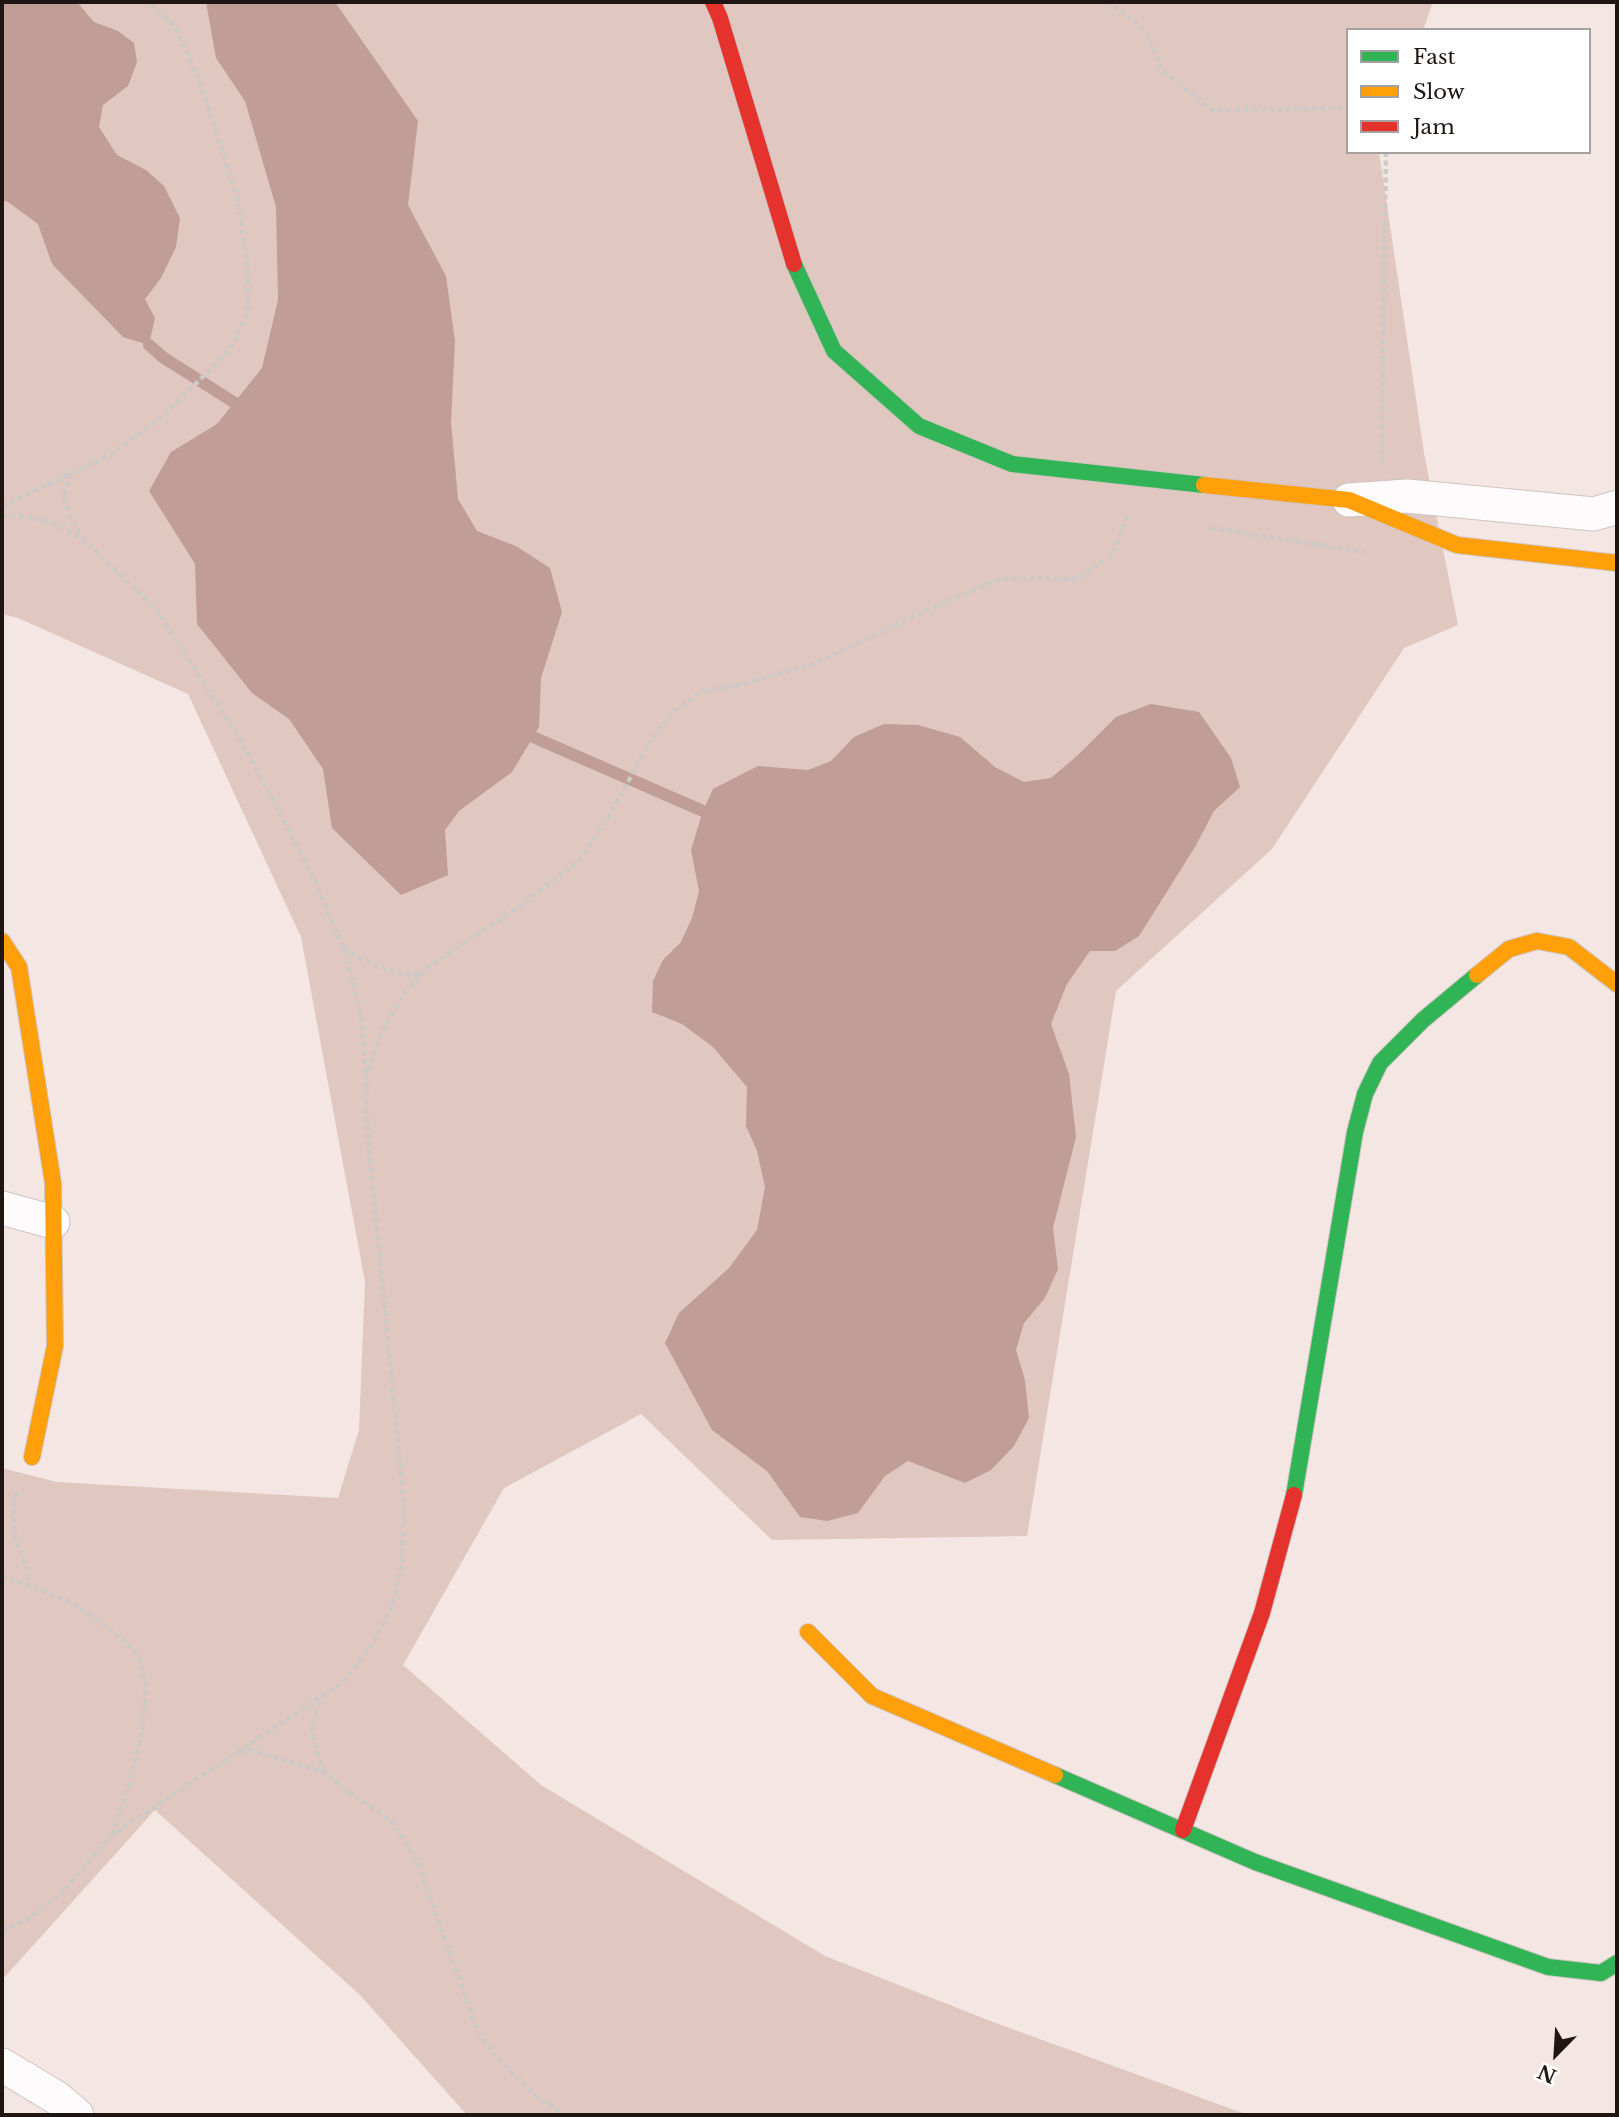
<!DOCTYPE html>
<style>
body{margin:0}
#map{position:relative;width:1619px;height:2117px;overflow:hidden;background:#f4e6e2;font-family:"Libre Baskerville",serif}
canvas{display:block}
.frame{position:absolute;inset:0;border:4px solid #1f1512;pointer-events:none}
.legend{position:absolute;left:1346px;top:28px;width:245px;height:126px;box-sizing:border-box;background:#fff;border:2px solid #a5a1a0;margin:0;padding:9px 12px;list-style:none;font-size:21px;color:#1f1512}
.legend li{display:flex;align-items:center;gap:14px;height:35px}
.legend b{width:35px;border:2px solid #a5a1a0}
.north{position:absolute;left:1521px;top:2019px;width:70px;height:70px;-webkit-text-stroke:5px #fff;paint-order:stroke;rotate:204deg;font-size:19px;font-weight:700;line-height:28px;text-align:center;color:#1f1512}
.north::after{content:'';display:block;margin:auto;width:24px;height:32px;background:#1f1512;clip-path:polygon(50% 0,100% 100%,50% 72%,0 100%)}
</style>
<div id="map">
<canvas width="1619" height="2117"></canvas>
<div class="frame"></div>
<ul class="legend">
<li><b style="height:9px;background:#30b455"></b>Fast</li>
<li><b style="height:9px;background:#ff9f0a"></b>Slow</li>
<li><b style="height:9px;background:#e5322d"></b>Jam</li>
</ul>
<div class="north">N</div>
</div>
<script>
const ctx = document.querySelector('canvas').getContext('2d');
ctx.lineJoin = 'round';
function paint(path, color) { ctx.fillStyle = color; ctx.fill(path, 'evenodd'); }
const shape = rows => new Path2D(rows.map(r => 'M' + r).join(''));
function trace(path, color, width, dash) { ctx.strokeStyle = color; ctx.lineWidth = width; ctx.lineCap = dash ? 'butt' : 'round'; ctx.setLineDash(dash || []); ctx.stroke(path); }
paint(shape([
 [2,2,1433,2,1423,30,1348,30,1348,152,1379,152,1424,453,1458,625,1404,648,1272,849,1116,991,1027,1536,772,1540,641,1414,504,1488,403,1665,541,1785,825,1956,993,2022,1248,2115,467,2115,360,1995,155,1810,2,1980,2,1468,57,1482,338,1498,359,1430,365,1282,301,937,188,694,18,618,2,614]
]), '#e0c7c0');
paint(shape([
 [2,2,77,2,94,22,118,31,134,43,137,62,128,86,103,105,99,127,117,155,146,170,164,186,180,218,176,247,161,278,145,299,155,318,149,345,123,337,52,264,38,224,8,202,2,200],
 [206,2,335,2,418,121,408,205,446,276,455,341,451,422,458,499,477,531,516,546,550,568,562,612,541,678,539,727,512,772,459,811,445,830,448,875,401,895,332,828,323,769,289,719,252,693,197,624,195,564,149,491,171,452,217,424,262,368,278,300,276,207,245,101,216,58],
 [1151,704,1199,712,1231,758,1240,787,1214,811,1195,847,1139,936,1115,951,1090,951,1067,984,1051,1024,1069,1074,1076,1137,1053,1228,1058,1269,1045,1298,1024,1323,1016,1350,1025,1380,1029,1418,1014,1446,991,1470,965,1483,908,1461,885,1476,858,1513,827,1521,800,1517,767,1471,712,1430,665,1343,679,1313,729,1268,757,1230,765,1187,757,1151,746,1126,747,1087,713,1047,682,1024,652,1012,653,981,663,960,681,942,692,918,699,891,691,850,703,811,713,789,758,766,808,770,831,761,854,737,884,724,918,725,960,737,995,767,1024,782,1051,778,1078,755,1116,717]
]), '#c09e95');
trace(shape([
 [149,345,164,358,235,403],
 [533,737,703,811]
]), '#c09e95', 12);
const street = shape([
 [1349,500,1407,496,1594,514,1617,507],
 [2,1208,53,1222],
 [2,2065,57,2098,77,2115]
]);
const fast = shape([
 [794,264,834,351,919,426,1012,464,1204,485],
 [1294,1495,1355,1132,1365,1094,1380,1063,1423,1020,1477,975],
 [1055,1775,1255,1862,1548,1967,1601,1973,1617,1963]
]);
const slow = shape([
 [1204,485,1349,500,1457,545,1617,563],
 [2,941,19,967,53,1183,55,1346,32,1457],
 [1477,975,1509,949,1537,941,1569,947,1617,984],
 [808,1632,872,1696,1055,1775]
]);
const jam = shape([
 [713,2,720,18,794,264],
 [1183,1830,1262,1613,1294,1495]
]);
trace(street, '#d0c3c0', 35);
trace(fast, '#d0c3c0', 18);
trace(slow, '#d0c3c0', 18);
trace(jam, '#d0c3c0', 18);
trace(shape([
 [1106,2,1127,15,1148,35,1162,70,1212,110,1348,108],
 [1381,463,1386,152],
 [70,474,63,498,70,517,84,540],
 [2,506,110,455,159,419,216,364,232,345,248,313,248,270,238,200,199,81,177,30,158,9,147,2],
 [2,516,23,516,52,522,84,540,156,609,246,749,314,879,344,950,361,1014,366,1074],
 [1211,528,1364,552],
 [345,947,354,956,394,972,410,975,423,972],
 [17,1493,13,1505,15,1539,27,1568,27,1584],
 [2,1577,27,1584,70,1602,111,1629,138,1655,146,1687,142,1732,131,1779,112,1835],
 [240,1752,250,1750,324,1772,350,1793,372,1807,394,1824,417,1861,477,2029,496,2057,537,2097,565,2115],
 [324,1772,318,1756,312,1731,317,1710,325,1694],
 [2,1930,26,1920,60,1895,112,1835,343,1682,371,1646,393,1605,402,1561,404,1505,368,1138,366,1078,381,1034,404,993,430,966,520,906,580,860,613,810,646,748,669,716,700,692,741,684,811,665,922,612,1001,579,1077,579,1112,555,1128,516,1129,516]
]), '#cdc9c6', 4.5, [5, 3.5]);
trace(street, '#fdfbfb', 33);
trace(fast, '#30b455', 16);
trace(slow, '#ff9f0a', 16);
trace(jam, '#e5322d', 16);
</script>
